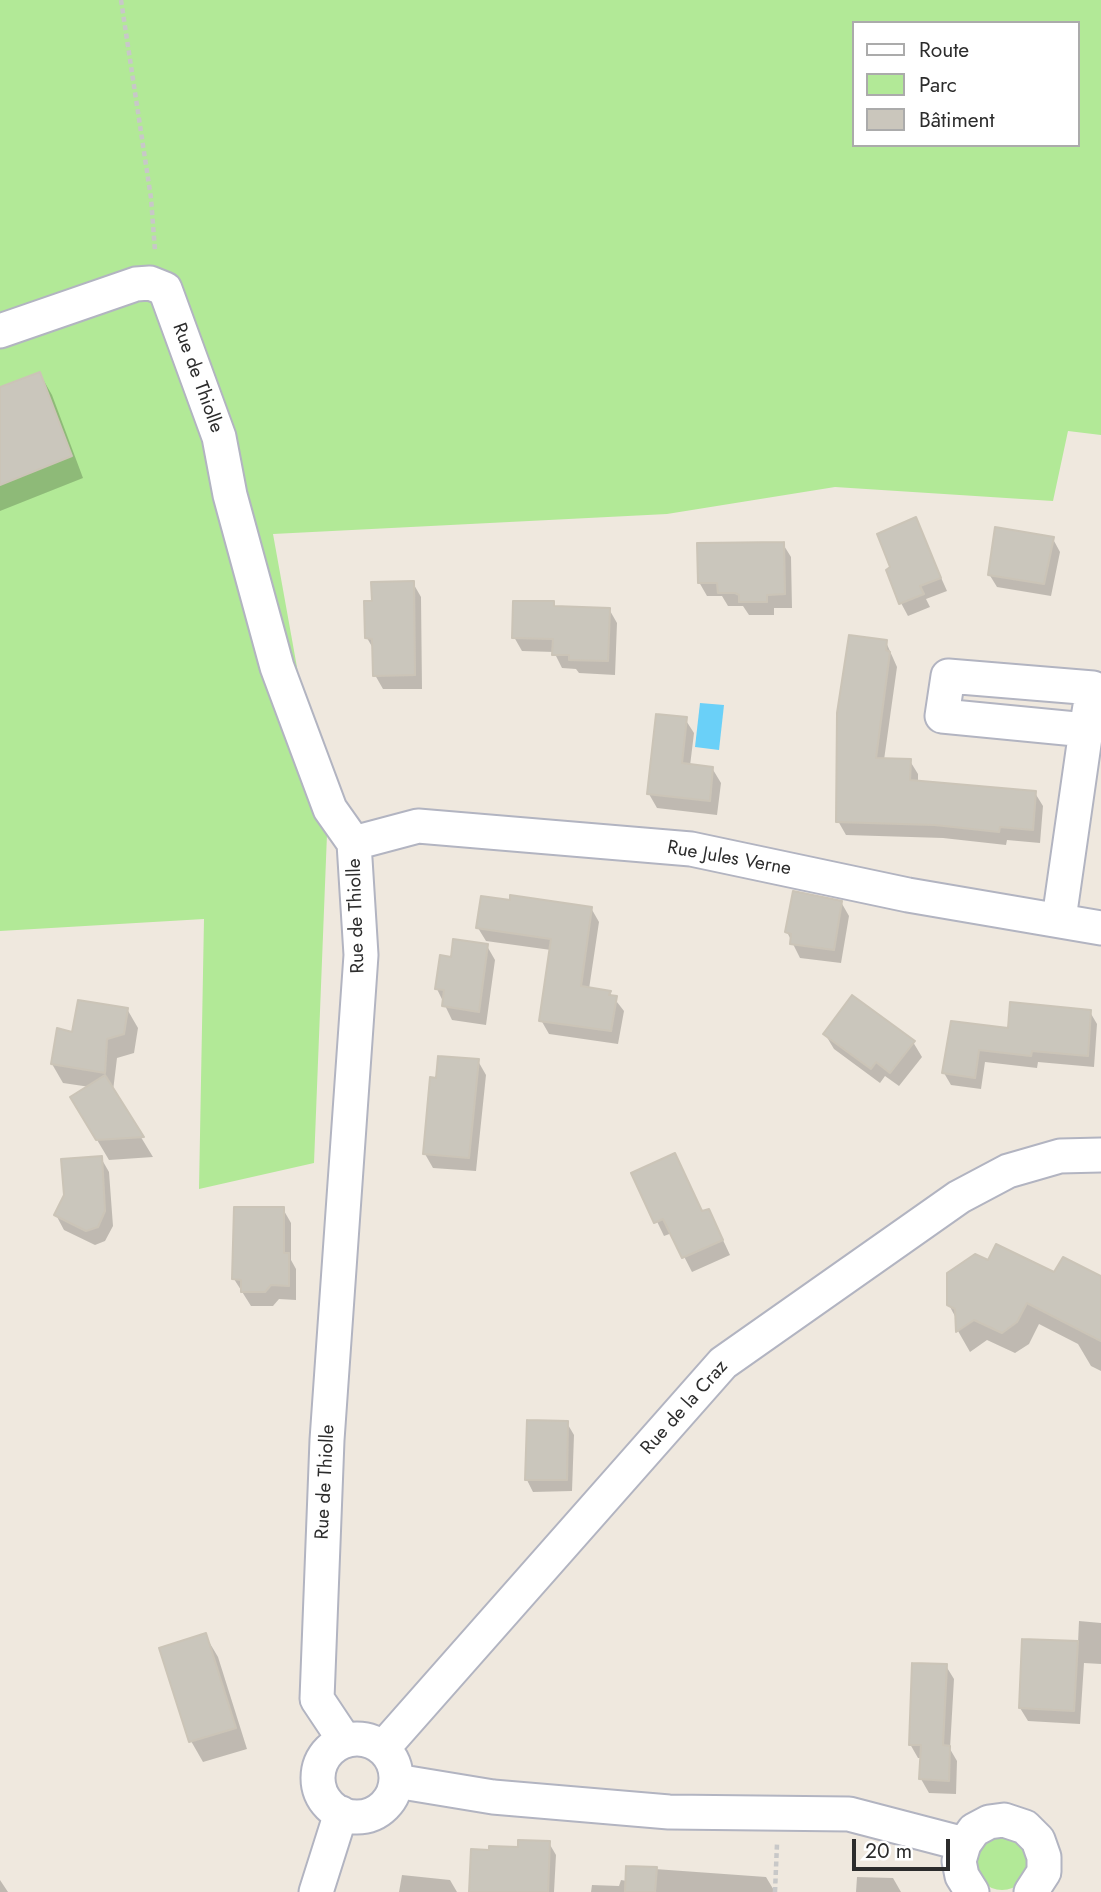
<!DOCTYPE html>
<meta charset="utf-8">
<style>
body{margin:0}
#map{position:relative;width:1101px;height:1892px;overflow:hidden;background:#efe8de;font-family:Jost,sans-serif}
canvas{display:block}
.legend{position:absolute;left:852px;top:21px;width:228px;height:126px;box-sizing:border-box;background:#fff;border:2px solid #ababab;margin:0;padding:9px 12px;list-style:none;font-size:21px;color:#2c2c2c}
.legend li{display:flex;align-items:center;gap:14px;height:35px}
.legend b{width:35px;border:2px solid #ababab}
.scale{position:absolute;left:852px;top:1839px;width:98px;height:32px;box-sizing:border-box;border:4px solid #2c2c2c;border-top:0;padding-left:9px;font-size:21px;line-height:24px;white-space:nowrap;color:#2c2c2c;-webkit-text-stroke:5px #fff;paint-order:stroke}
</style>
<div id="map">
<canvas width="1101" height="1892"></canvas>
<ul class="legend">
<li><b style="height:9px;background:#fff"></b>Route</li>
<li><b style="height:19px;background:#b2e997"></b>Parc</li>
<li><b style="height:19px;background:#cac6bc"></b>Bâtiment</li>
</ul>
<div class="scale">20 m</div>
</div>
<script>
const ctx = document.querySelector('canvas').getContext('2d');
ctx.lineJoin = 'round';
function paint(path, color) { ctx.fillStyle = color; ctx.fill(path, 'evenodd'); }
const shape = rows => new Path2D(rows.map(r => 'M' + r).join(''));
function trace(path, color, width, dash) { ctx.strokeStyle = color; ctx.lineWidth = width; ctx.lineCap = dash ? 'butt' : 'round'; ctx.setLineDash(dash || []); ctx.stroke(path); }
function drawText(font, color, halo, rows, align = 'center') {
  ctx.font = font + ' Jost,sans-serif'; ctx.lineWidth = 5; ctx.setLineDash([]); ctx.textBaseline = 'middle'; ctx.strokeStyle = halo; ctx.fillStyle = color; for (const [text, x, y, turn = 0] of rows) {
    ctx.save(); ctx.translate(x, y); ctx.rotate((+turn || 0) * Math.PI / 180); ctx.textAlign = isNaN(turn) ? turn : align; if (halo) ctx.strokeText(text, 0, 0); ctx.fillText(text, 0, 0); ctx.restore();
  }
}
paint(shape([
 [0,0,1101,0,1101,435,1068,431,1053,501,835,487,667,514,273,534,327,834,314,1163,199,1189,204,919,0,931],
 [854,23,1078,23,1078,145,854,145],
 '975 1863a27 27 0 1 1 54 0a27 27 0 1 1-54 0Z'
]), '#b2e997');
paint(shape([
 [700,703,724,705,719,750,695,747]
]), '#6ad0f8');
paint(shape([
 [40,374,52,395,83,478,0,511,0,389],
 [915,519,947,591,926,599,930,607,908,616,901,603],
 [1053,539,1060,552,1051,596,997,587,989,574],
 [783,544,791,557,792,608,774,608,774,615,749,615,743,606,728,606,722,596,707,596,699,582],
 [413,583,421,597,422,689,383,689,375,675,374,650,367,638,373,602],
 [553,603,556,608,609,609,617,623,615,675,579,673,576,669,562,668,554,652,522,651,514,637],
 [886,642,897,667,884,760,910,761,918,774,918,782,1035,793,1043,806,1040,843,1007,840,1006,845,943,838,846,835,838,821],
 [685,719,694,733,690,766,712,768,721,783,717,815,657,808,649,794],
 [841,902,849,916,841,963,800,958,787,932],
 [591,908,599,922,589,989,610,993,624,1011,618,1044,549,1034,541,1020,551,950,486,941,478,928],
 [487,946,495,960,486,1025,452,1020,437,989,452,959],
 [127,1009,138,1028,134,1053,117,1058,113,1091,153,1157,109,1160,84,1118,90,1087,63,1083,52,1064],
 [1090,1012,1097,1024,1094,1067,1038,1062,1037,1068,985,1062,981,1089,951,1085,944,1073,1009,1030],
 [825,1034,913,1042,922,1057,899,1086,885,1076,880,1083,834,1049],
 [478,1061,486,1075,476,1171,433,1168,425,1154,438,1080],
 [101,1158,109,1172,113,1226,105,1241,95,1245,64,1230,56,1215],
 [634,1174,703,1213,716,1225,730,1255,692,1272,672,1233,664,1236],
 [283,1209,291,1223,291,1260,296,1269,296,1300,279,1299,273,1306,251,1306,234,1279],
 [1055,1274,1101,1292,1101,1371,1091,1366,1078,1344,1039,1324,1029,1344,1015,1353,987,1340,970,1352,958,1331,957,1320,949,1305],
 [567,1423,574,1435,572,1491,533,1492,527,1480],
 [1079,1621,1101,1623,1101,1664,1084,1663,1080,1724,1028,1721,1020,1708,1024,1640,1078,1643],
 [205,1635,218,1657,247,1749,203,1762,191,1741],
 [946,1666,954,1679,950,1749,957,1761,956,1794,929,1793,921,1779,922,1758,918,1758,910,1744],
 [549,1843,556,1855,554,1892,471,1892,520,1849],
 [627,1867,766,1877,775,1892,591,1892,592,1885,619,1886,621,1880,627,1881],
 [402,1875,450,1880,457,1892,399,1892],
 [857,1877,893,1878,901,1892,856,1892],
 [0,1880,8,1892,0,1892]
]), '#0003');
const building = shape([
 [40,372,72,456,0,485,0,387,40,372],
 [916,517,941,578,920,586,924,594,899,604,886,570,890,567,877,534,916,517],
 [995,527,1054,537,1044,584,988,575,995,527],
 [784,542,785,594,767,595,767,602,739,602,739,595,735,593,718,593,717,583,698,583,697,543,784,542],
 [414,581,415,675,373,676,372,639,365,638,364,601,372,601,371,582,414,581],
 [513,601,554,601,554,606,610,608,608,661,569,660,569,655,552,655,553,639,512,638,513,601],
 [849,635,887,640,886,650,890,652,876,758,911,759,910,780,1036,791,1033,830,1000,827,999,832,935,825,836,822,837,713,849,635],
 [656,714,687,717,682,763,713,767,710,801,647,794,656,714],
 [793,891,842,901,834,950,790,944,791,934,785,932,793,891],
 [510,895,592,907,581,986,611,991,609,995,617,996,611,1031,539,1021,551,939,476,928,481,896,510,900,510,895],
 [453,939,488,944,479,1012,442,1006,444,990,435,989,440,955,451,957,453,939],
 [852,995,915,1041,890,1073,876,1062,871,1069,823,1034,852,995],
 [78,1000,128,1008,124,1034,107,1039,105,1073,51,1064,57,1028,72,1032,78,1000],
 [1010,1002,1091,1010,1088,1056,1032,1051,1031,1056,979,1050,975,1078,942,1073,951,1021,1008,1028,1010,1002],
 [438,1056,479,1059,469,1158,423,1154,430,1077,436,1078,438,1056],
 [105,1075,144,1137,96,1140,70,1097,105,1075],
 [675,1153,702,1211,709,1209,723,1240,682,1258,663,1219,654,1223,631,1173,675,1153],
 [102,1156,105,1211,98,1227,86,1231,54,1215,64,1195,61,1159,102,1156],
 [234,1207,284,1207,284,1253,289,1253,289,1286,271,1285,265,1292,241,1292,241,1280,232,1279,234,1207],
 [996,1244,1054,1272,1063,1257,1101,1276,1101,1341,1027,1303,1017,1322,1002,1333,974,1320,956,1332,955,1309,947,1305,947,1273,975,1254,988,1260,996,1244],
 [527,1420,568,1421,567,1480,525,1480,527,1420],
 [206,1633,236,1728,189,1742,159,1648,206,1633],
 [1022,1639,1078,1641,1074,1711,1019,1708,1022,1639],
 [912,1663,947,1664,943,1745,950,1746,949,1781,919,1779,921,1745,909,1745,912,1663],
 [518,1840,550,1841,548,1892,469,1892,471,1849,489,1850,489,1846,518,1847,518,1840],
 [626,1866,657,1867,655,1892,625,1892,626,1866]
]);
paint(building, '#cac6bc');
trace(building, '#cbc4b7', 2);
const minor = shape([
 [0,331,136,284,150,283,165,289,219,437,230,495,277,667,330,809,354,843,361,955,327,1440,317,1699,345,1741],
 [354,843,418,826,691,849,908,895,1101,928],
 [1059,919,1086,730,1093,688,948,676,942,716,1086,730],
 '318 1778a39 39 0 1 1 78 0a39 39 0 1 1-78 0Z',
 [383,1748,723,1363,959,1197,1008,1171,1060,1156,1101,1155],
 [396,1781,493,1797,669,1812,849,1814,964,1844],
 [316,1892,341,1813],
 [972,1892,962,1876,959,1861,964,1844,974,1830,989,1822,1004,1820,1025,1827,1038,1840,1044,1857,1044,1872,1031,1892]
]);
trace(minor, '#b2b4c1', 37);
trace(shape([
 [121,0,151,198,155,251],
 [775,1892,777,1844]
]), '#c8c8c8', 4.5, [5, 3.5]);
trace(minor, '#fff', 33);
drawText('19px', '#2c2c2c', '#fff', [
 ["Rue de Thiolle",197,378,70],
 ["Rue Jules Verne",729,859,10],
 ["Rue de Thiolle",357,916,-92],
 ["Rue de la Craz",685,1408,-48],
 ["Rue de Thiolle",326,1482,-87]
]);
</script>
